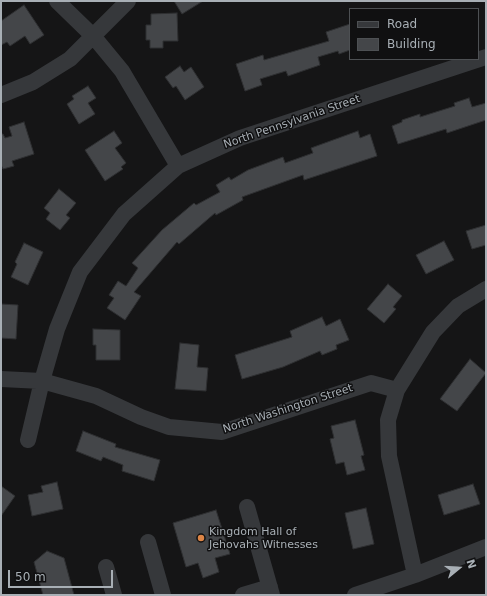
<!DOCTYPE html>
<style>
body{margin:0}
#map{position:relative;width:487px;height:596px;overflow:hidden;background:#151516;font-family:"DejaVu Sans",sans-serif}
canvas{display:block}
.frame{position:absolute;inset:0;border:2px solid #a8afb5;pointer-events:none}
.legend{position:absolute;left:349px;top:8px;width:130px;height:52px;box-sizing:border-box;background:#101011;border:1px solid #4d5053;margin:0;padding:5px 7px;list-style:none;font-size:12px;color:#a8afb5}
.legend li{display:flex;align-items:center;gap:8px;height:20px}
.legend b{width:20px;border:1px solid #4d5053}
.north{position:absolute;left:439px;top:548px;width:40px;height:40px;-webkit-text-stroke:3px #101011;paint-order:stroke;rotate:72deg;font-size:11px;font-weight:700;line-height:16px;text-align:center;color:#a8afb5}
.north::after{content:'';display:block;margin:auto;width:14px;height:18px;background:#a8afb5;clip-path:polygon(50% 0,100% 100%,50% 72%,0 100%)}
.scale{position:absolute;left:8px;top:570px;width:105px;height:18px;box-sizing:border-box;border:2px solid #a8afb5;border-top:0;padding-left:5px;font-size:12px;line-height:14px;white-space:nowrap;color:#a8afb5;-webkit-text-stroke:3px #101011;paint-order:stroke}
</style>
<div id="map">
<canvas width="487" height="596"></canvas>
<div class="frame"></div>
<ul class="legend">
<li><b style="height:5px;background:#36383b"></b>Road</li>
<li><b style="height:11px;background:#444649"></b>Building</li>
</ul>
<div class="north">N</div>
<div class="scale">50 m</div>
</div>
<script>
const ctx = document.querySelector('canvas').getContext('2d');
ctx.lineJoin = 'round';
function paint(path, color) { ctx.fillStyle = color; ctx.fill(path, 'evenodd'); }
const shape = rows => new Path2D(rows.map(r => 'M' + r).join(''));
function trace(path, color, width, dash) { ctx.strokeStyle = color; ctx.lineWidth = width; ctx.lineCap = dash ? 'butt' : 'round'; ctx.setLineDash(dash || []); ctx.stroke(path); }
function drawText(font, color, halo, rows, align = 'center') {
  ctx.font = font + ' "DejaVu Sans",sans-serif'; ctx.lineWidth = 3; ctx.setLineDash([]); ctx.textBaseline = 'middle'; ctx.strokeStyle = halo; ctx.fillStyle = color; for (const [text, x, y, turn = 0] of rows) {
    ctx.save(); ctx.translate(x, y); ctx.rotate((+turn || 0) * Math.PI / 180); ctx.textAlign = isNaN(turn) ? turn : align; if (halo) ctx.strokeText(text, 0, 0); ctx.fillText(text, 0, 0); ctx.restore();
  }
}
const building = shape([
 [174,1,203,1,182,14,174,1],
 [24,5,44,35,30,44,25,36,10,46,7,42,1,45,1,21,24,5],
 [177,13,178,41,163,41,163,48,150,48,150,40,146,40,146,25,151,25,151,14,177,13],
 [350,24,350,50,339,54,338,51,318,57,320,65,288,76,286,71,260,79,262,85,245,91,236,64,263,55,264,60,329,41,326,32,350,24],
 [180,66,184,72,191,67,204,87,185,100,176,86,173,88,165,77,180,66],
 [88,86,96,98,88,103,95,114,79,124,67,104,74,99,72,96,88,86],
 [469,98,472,107,486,103,486,120,447,133,446,129,398,144,392,126,402,122,402,120,420,114,420,117,455,106,454,103,469,98],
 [24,122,34,154,12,161,14,166,3,169,1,165,1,134,3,134,5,138,12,136,9,127,24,122],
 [114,131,122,143,115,148,126,163,121,167,123,169,105,181,85,150,114,131],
 [358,131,360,138,370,134,377,156,304,180,303,175,242,197,243,200,216,215,215,213,179,244,177,242,134,292,141,296,125,320,107,308,114,298,109,295,118,281,126,286,138,268,132,263,162,230,194,203,196,205,220,192,216,185,229,177,231,180,248,170,283,157,285,163,313,153,311,148,358,131],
 [59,189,76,203,66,215,70,218,60,230,46,219,50,213,44,208,59,189],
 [486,225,486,245,472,249,466,231,486,225],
 [444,241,454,260,426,274,416,255,444,241],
 [24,243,43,252,28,285,11,277,17,264,15,262,24,243],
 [388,284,402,296,393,307,396,309,384,323,367,309,388,284],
 [1,304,18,305,16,339,1,338,1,304],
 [322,317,326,326,340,319,349,340,336,345,337,349,322,355,320,351,283,367,242,379,235,355,292,337,290,331,322,317],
 [93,329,120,330,120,360,96,360,96,345,93,345,93,329],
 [180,343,199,345,197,367,208,368,206,391,175,389,180,343],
 [470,359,486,373,457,411,440,399,470,359],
 [355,420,364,455,361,456,365,470,347,475,344,462,336,464,330,439,334,438,331,426,355,420],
 [83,431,116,444,115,447,160,460,154,481,122,471,123,465,103,457,101,461,76,451,83,431],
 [57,482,63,509,32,516,28,495,43,492,41,486,57,482],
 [473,484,480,504,444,515,438,495,473,484],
 [1,486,15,496,1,516,1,486],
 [366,508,374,544,353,549,345,513,366,508],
 [216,510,230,554,215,558,219,572,203,578,198,563,186,567,173,523,216,510],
 [47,551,64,558,74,595,43,595,34,562,47,551]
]);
paint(building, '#444649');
trace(building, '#2f3032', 1);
trace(shape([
 [57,1,94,37,122,71,178,166],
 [1,95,33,82,70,59,128,1],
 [1,379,42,381,96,396,141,417,169,427,222,432,371,383,397,390],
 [28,440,42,381,57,329,80,272,124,214,178,166,240,138,486,57],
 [247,507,272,595],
 [148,542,163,595],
 [106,567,114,595],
 [415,575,389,456,388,420,397,390,433,332,458,306,486,289],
 [243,595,270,587],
 [355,595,415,575,486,547]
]), '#36383b', 16);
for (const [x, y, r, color] of [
 [201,538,4,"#dd8546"]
]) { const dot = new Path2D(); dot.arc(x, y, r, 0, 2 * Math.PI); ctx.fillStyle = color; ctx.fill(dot); trace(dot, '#101011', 1.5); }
drawText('11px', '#a8afb5', '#101011', [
 ["North Pennsylvania Street",292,122,-19],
 ["North Washington Street",288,409,-18]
]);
drawText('11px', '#a8afb5', '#101011', [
 ["Kingdom Hall of",209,532],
 ["Jehovahs Witnesses",209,545]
], 'left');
</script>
